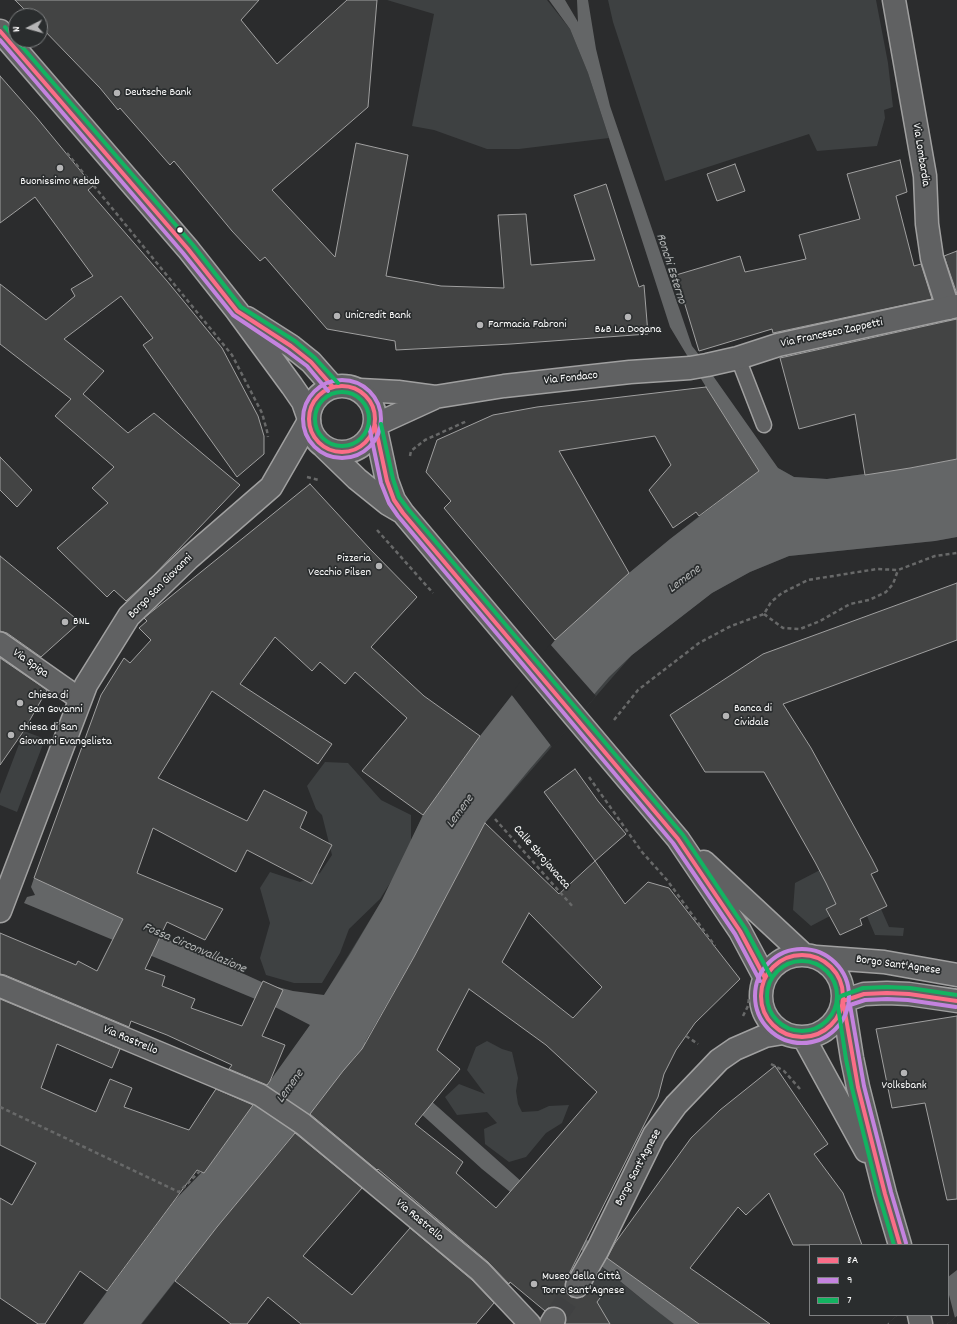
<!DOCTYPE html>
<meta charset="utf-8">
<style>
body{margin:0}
#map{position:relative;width:957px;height:1324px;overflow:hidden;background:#2b2c2d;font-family:Dekko,sans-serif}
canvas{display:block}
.legend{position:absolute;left:809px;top:1244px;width:140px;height:72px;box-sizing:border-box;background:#2a2d2e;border:1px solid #7f8182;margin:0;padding:5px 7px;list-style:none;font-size:12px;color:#fff}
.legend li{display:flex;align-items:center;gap:8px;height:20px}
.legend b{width:20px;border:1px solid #7f8182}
.north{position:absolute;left:8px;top:8px;width:40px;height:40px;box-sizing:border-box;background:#2a2d2e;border:1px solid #7f8182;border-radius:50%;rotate:264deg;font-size:11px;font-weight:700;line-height:16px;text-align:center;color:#fff}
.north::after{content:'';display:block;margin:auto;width:14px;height:18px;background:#b5b5b6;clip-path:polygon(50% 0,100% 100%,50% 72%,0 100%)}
</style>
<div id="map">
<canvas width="957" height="1324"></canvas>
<ul class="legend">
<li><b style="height:5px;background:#fb6d88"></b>8A</li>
<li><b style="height:5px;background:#c483df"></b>9</li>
<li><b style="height:5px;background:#13b361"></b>7</li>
</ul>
<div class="north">N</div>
</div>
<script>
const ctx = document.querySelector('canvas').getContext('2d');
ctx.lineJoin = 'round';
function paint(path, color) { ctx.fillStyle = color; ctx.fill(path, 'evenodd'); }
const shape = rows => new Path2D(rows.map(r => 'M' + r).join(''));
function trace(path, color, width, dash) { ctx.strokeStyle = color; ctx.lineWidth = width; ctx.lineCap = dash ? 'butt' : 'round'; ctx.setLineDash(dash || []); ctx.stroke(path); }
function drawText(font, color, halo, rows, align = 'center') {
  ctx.font = font + ' Dekko,sans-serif'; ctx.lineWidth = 3.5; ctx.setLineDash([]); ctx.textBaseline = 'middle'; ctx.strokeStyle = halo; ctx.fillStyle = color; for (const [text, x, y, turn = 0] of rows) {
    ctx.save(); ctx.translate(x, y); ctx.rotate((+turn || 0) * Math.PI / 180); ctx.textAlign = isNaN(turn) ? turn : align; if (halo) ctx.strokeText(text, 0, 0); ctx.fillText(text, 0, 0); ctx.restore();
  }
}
paint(shape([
 [387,0,547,0,570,29,588,73,609,138,519,149,487,149,434,130,412,126,434,14],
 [608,0,876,0,888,63,893,107,884,110,885,118,877,146,817,151,809,134,665,181,613,22],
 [768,456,778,468,794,477,827,479,910,468,957,459,957,537,935,541,789,556,750,572,712,593,632,655,485,823,415,955,365,1043,322,1100,240,1198,142,1324,83,1324,107,1291,204,1173,296,1046,310,1025,324,995,382,900,392,880,380,899,349,929,340,953,322,983,294,983,266,975,260,958,270,923,260,888,270,872,300,882,320,873,332,855,322,815,316,809,307,786,325,762,348,763,381,800,411,815,411,841,423,815,480,736,555,640,629,573,699,516,759,471],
 [24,731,45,739,17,812,0,805,0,794],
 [820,870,836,904,826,909,830,916,811,926,793,910,795,883],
 [881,909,889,927,904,928,903,936,875,935,867,916],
 [487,1041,502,1049,512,1052,518,1078,516,1091,518,1104,522,1112,538,1111,549,1106,569,1105,562,1123,546,1133,526,1157,509,1162,485,1144,484,1129,497,1123,487,1112,457,1115,445,1097,459,1084,485,1094,467,1070,476,1047],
 [602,1267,648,1304,675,1324,609,1324,584,1292]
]), '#3e4142');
paint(shape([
 [549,0,565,0,578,22,577,0,588,0,596,49,610,106,692,346,707,365,711,373,778,468,794,477,827,479,910,468,957,459,957,537,935,541,789,556,750,572,712,593,632,655,609,677,529,770,485,823,415,955,365,1042,605,1256,699,1324,674,1324,648,1304,482,1169,356,1055,357,1054,322,1100,219,1225,141,1324,83,1324,175,1200,202,1172,204,1173,310,1025,277,1008,24,903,27,897,35,895,31,887,34,878,266,984,293,991,324,995,350,954,382,900,423,815,480,736,555,640,629,573,670,539,759,471,706,387,670,327,588,73,570,29],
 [957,1270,957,1316,947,1324,887,1324,898,1315,948,1315,948,1277]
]), '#646667');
paint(shape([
 [550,644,596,696,552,747,511,694],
 [948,1291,955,1318,947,1324,889,1324,889,1322,898,1315,948,1315]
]), '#2b2c2d');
const building = shape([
 [15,0,259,0,241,20,277,64,347,0,377,0,368,107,272,190,335,257,356,143,408,155,386,276,441,286,504,288,498,215,526,214,531,265,595,260,574,195,606,184,639,287,644,285,648,334,511,344,396,350,395,341,327,329,265,257,260,261,232,231,174,161,170,165,120,108,118,110,100,88,40,26,40,16,31,16,15,0],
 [0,76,37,118,93,186,88,190,167,281,222,348,258,416,264,436,264,454,237,477,143,345,153,338,121,296,64,339,104,371,83,394,128,433,154,413,240,485,154,575,126,601,114,590,107,597,57,548,108,503,92,488,114,467,55,416,71,399,0,344,0,284,46,320,75,296,71,289,93,276,35,197,0,223,0,76],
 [900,160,907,192,896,196,914,266,921,264,932,299,773,333,772,329,699,351,676,275,740,256,745,272,806,259,799,235,860,219,847,174,900,160],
 [735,164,745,191,717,201,707,174,735,164],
 [957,251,957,294,944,256,957,251],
 [957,319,957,459,910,468,865,475,855,414,799,429,780,358,957,319],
 [706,387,759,471,699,516,696,512,673,528,649,490,671,465,655,436,559,451,629,573,555,640,444,508,451,501,426,472,437,440,493,415,537,407,706,387],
 [0,457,32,490,17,507,0,490,0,457],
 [310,484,370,549,417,597,371,647,424,696,480,736,423,815,362,771,407,718,355,672,345,684,320,662,312,671,275,637,240,684,332,744,318,764,212,691,158,778,247,821,264,790,307,812,300,828,332,845,312,884,247,850,236,872,153,828,137,873,223,909,205,940,167,922,145,969,165,976,162,986,195,999,191,1008,242,1026,263,981,283,990,262,1036,285,1045,270,1081,267,1085,229,1069,232,1065,167,1035,131,1021,129,1027,5,975,0,974,0,933,76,965,78,961,97,971,123,919,34,878,101,695,124,658,130,663,151,640,139,628,147,621,144,618,310,484],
 [0,556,80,622,41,657,7,633,0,631,0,556],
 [957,583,957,640,783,704,811,748,872,859,878,871,871,874,887,906,860,919,862,925,840,935,826,909,836,904,826,883,815,862,764,772,705,772,670,715,763,654,957,583],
 [0,658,47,690,23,732,0,765,0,658],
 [575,769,598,801,626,834,595,861,544,792,575,769],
 [485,823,559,894,595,861,625,904,648,882,669,888,740,979,695,1023,676,1050,664,1074,658,1097,566,1280,565,1286,566,1292,571,1297,577,1298,583,1297,591,1286,603,1294,597,1302,610,1324,565,1324,566,1319,565,1313,561,1309,554,1307,548,1308,545,1311,510,1282,509,1284,488,1262,378,1169,377,1170,310,1114,343,1071,362,1049,414,957,485,823],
 [529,913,602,987,573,1018,502,962,529,913],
 [469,989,546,1045,597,1092,496,1208,456,1173,463,1162,415,1124,460,1069,437,1050,469,989],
 [0,999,120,1049,112,1068,57,1044,41,1088,96,1112,110,1079,132,1088,124,1107,189,1130,216,1089,253,1105,204,1173,197,1170,107,1291,80,1271,45,1324,38,1324,0,1298,0,1198,12,1205,36,1163,0,1145,0,999],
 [957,1016,957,1199,947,1200,925,1103,892,1108,876,1029,957,1016],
 [775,1066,828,1144,814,1154,843,1193,862,1245,793,1245,769,1193,746,1215,738,1207,690,1268,770,1324,699,1324,607,1258,615,1243,691,1138,720,1110,775,1066],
 [295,1133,362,1188,303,1256,352,1295,410,1228,472,1280,494,1303,476,1324,301,1324,268,1297,247,1324,231,1324,175,1281,217,1227,295,1133]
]);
paint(building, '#434444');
trace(building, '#a0a0a0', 1);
trace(shape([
 [554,1319,577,1286]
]), '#404142', 22, [22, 11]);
const service = shape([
 [738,358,764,425]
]);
const pedestrian = shape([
 [0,643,80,699],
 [0,986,260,1095,303,1124,480,1271,530,1324]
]);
const minor = shape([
 [894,0,925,176,927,224,932,258,948,308],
 [0,911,86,685,129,616,188,559,271,487,309,421],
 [577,1286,598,1249,654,1135,676,1105,719,1060,735,1049,765,1036,783,1033],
 [551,1324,554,1319]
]);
const tertiary = shape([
 [360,390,398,392,435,397,504,386,630,372,690,368,707,365,738,358,778,345,957,306],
 [375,425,434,398]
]);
const secondary = shape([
 [0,31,188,249,237,311,292,386,303,402,309,419],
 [247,318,291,346,311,362,333,387],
 '309 419a33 33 0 1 1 66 0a33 33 0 1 1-66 0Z',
 [375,425,387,481,394,500,403,513,678,839,740,931,765,978],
 [324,447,357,479,388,504,400,511],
 [704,862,804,955],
 '761 996a41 41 0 1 1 82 0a41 41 0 1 1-82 0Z',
 [816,957,884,962,957,975],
 [804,1038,866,1151],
 [900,1245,885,1194,858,1087,852,1058,843,1001,864,994,887,993,909,994,957,1001],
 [919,1315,921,1324]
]);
trace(service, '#a0a0a0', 17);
trace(pedestrian, '#a0a0a0', 24);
trace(minor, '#a0a0a0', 25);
trace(tertiary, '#a0a0a0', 25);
trace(secondary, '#a0a0a0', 25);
trace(shape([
 [67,153,232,355,262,413,267,431,268,437],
 [410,456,411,451,425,440,467,421],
 [307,477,319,480],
 [377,530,433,593],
 [764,614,783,628,800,629,820,621,850,604,869,600,886,592,893,584,898,570],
 [614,720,638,690,699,643,731,626,764,614,771,602,782,593,808,580,877,569,898,570,935,556,957,553],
 [589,777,642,852,667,880,715,946],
 [495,819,574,908],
 [743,1016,748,1006,749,998],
 [686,1036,698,1044],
 [771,1064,784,1071,800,1089],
 [0,1107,179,1192,200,1171]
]), '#686969', 2.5, [4, 3]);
trace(service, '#606162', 14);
trace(pedestrian, '#606162', 21);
trace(minor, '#606162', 22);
trace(tertiary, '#606162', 22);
trace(secondary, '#606162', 22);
trace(shape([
 [0,31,188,249,237,311,291,346,311,362,333,387],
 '309 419a33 33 0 1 1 66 0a33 33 0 1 1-66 0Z',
 [375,425,387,481,394,500,403,513,678,839,740,931,765,978],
 '761 996a41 41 0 1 1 82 0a41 41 0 1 1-82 0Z',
 [900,1245,885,1194,858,1087,843,1001,864,994,887,993,909,994,957,1001]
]), '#fb6d88', 4);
trace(shape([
 [0,40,183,253,233,315,287,351,307,366,328,391],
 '303 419a39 39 0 1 1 78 0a39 39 0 1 1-78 0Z',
 [369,426,381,483,389,503,398,516,673,843,735,934,760,981],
 '755 996a47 47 0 1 1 94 0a47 47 0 1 1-94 0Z',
 [906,1243,891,1192,864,1086,850,1005,865,1000,887,999,908,1000,956,1007]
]), '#c483df', 4);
trace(shape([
 [5,27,193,245,241,307,295,341,315,358,338,383],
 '315 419a27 27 0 1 1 54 0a27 27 0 1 1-54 0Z',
 [381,424,393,479,399,497,408,509,683,835,745,928,770,975],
 '767 996a35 35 0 1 1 70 0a35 35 0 1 1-70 0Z',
 [894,1245,879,1195,852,1088,846,1059,837,1000,841,996,863,988,887,987,910,988,957,995]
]), '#13b361', 4);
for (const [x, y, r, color] of [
 [117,93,4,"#b5b5b6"],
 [60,168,4,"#b5b5b6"],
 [180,230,3.5,"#fff"],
 [337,316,4,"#b5b5b6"],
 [628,317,4,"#b5b5b6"],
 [480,325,4,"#b5b5b6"],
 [379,566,4,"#b5b5b6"],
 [65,622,4,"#b5b5b6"],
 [20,703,4,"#b5b5b6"],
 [726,716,4,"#b5b5b6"],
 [11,735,4,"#b5b5b6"],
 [904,1073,4,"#b5b5b6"],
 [534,1284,4,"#b5b5b6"]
]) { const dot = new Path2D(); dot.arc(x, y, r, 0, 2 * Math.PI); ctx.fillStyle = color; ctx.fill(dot); trace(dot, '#2a2d2e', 1.5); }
drawText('12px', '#fff', '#2a2d2e', [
 ["Deutsche Bank",125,93],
 ["Buonissimo Kebab",60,182,"center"],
 ["UniCredit Bank",345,316],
 ["Farmacia Fabroni",488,325],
 ["B&B La Dogana",628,330,"center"],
 ["Pizzeria",371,559,"right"],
 ["Vecchio Pilsen",371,573,"right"],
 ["BNL",73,622],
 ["Chiesa di",28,696],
 ["San Govanni",28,710],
 ["Banca di",734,709],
 ["Cividale",734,723],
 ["chiesa di San",19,728],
 ["Giovanni Evangelista",19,742],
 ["Volksbank",904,1086,"center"],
 ["Museo della Città",542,1277],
 ["Torre Sant'Agnese",542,1291]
], 'left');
drawText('12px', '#fff', '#2a2d2e', [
 ["Via Lombardia",920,155,81],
 ["Via Francesco Zappetti",832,334,-12],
 ["Via Fondaco",571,379,-6],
 ["Borgo San Giovanni",161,587,-45],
 ["Via Spiga",30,664,35],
 ["Calle Sbrojavacca",541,858,49],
 ["Borgo Sant'Agnese",898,966,8],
 ["Via Rastrello",130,1041,23],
 ["Borgo Sant'Agnese",639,1168,-62],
 ["Via Rastrello",419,1221,40]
]);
drawText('italic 13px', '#b4b6b6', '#2a2d2e', [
 ["Ronchi Esterno",670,269,72],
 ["Lemene",685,580,-37],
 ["Lemene",461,812,-54],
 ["Fossa Circonvallazione",194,949,23],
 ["Lemene",291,1087,-54]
]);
</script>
